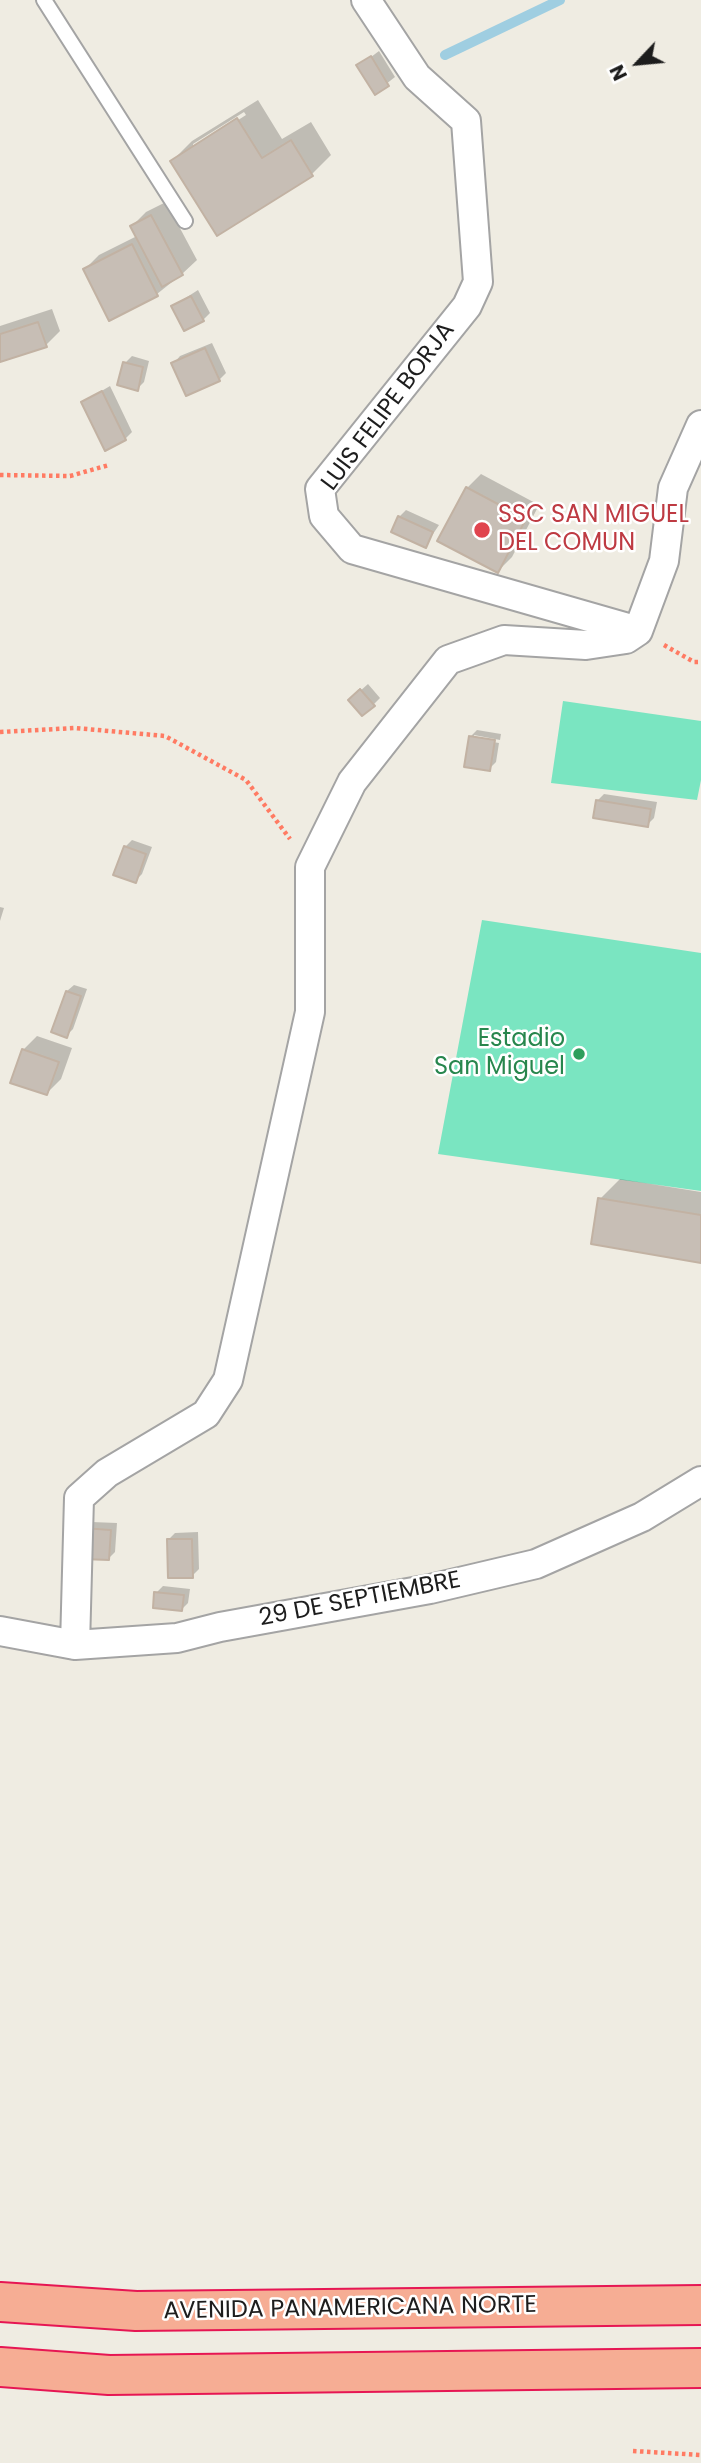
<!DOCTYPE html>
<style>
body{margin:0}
#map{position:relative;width:701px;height:2463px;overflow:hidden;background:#efece2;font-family:Poppins,sans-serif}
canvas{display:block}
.north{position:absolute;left:603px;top:28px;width:70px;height:70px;-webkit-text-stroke:5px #fff;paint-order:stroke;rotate:244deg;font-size:19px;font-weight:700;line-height:28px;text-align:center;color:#1d1d1d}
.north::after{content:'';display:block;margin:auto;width:24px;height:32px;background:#1d1d1d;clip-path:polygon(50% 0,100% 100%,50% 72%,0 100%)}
</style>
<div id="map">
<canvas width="701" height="2463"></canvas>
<div class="north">N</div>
</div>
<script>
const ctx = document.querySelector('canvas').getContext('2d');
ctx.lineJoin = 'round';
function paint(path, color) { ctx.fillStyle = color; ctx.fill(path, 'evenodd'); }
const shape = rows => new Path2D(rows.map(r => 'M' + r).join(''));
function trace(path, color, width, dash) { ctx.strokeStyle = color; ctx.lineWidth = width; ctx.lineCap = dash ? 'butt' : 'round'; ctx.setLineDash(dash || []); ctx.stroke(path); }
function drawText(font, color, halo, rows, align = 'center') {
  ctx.font = font + ' Poppins,sans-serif'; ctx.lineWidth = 5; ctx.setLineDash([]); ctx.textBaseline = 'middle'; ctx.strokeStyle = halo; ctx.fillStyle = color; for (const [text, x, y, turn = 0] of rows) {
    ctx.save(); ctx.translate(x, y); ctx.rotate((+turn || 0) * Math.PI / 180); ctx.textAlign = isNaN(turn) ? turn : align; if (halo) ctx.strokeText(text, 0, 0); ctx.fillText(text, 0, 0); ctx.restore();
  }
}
paint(shape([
 [563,701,701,721,701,780,697,800,551,783],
 [482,920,701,953,701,1191,438,1154]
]), '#7ae5c1');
paint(shape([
 [379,51,395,77,376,92,359,66],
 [258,100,282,139,311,122,331,155,311,175,172,161,192,141],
 [244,112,246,115,193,149,193,144],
 [166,202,197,260,182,274,157,294,85,269,99,255,137,236,132,226,146,212],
 [198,290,210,313,203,320,173,306],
 [52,309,60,331,46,345,0,360,0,326],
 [212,343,226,373,219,380,174,363,180,356],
 [132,356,149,361,144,382,137,389,125,363],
 [110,386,132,432,125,439,83,402],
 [481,474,539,505,512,557,498,571,467,488],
 [406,510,439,525,425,546,399,517],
 [368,684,380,698,374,704,350,700],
 [477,730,501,734,500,740,474,735,474,739,499,743,496,762,489,769,470,737],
 [604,794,657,802,654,818,647,825,597,801],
 [132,840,152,847,142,874,135,881,125,847],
 [0,907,4,908,0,921],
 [74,985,87,989,73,1029,66,1036,67,991],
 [37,1036,72,1048,61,1079,47,1093,23,1050],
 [620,1179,701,1192,701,1261,600,1199],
 [92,1522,117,1523,115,1552,108,1559,84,1558],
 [198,1532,199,1569,192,1576,168,1540,175,1533],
 [163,1586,190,1589,188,1603,181,1610,156,1593]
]), '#0003');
trace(shape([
 [445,55,560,0]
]), '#9fcee1', 10);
const building = shape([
 [371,56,389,86,375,95,356,65,371,56],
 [237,118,262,158,291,140,313,176,217,236,170,161,237,118],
 [151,215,183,275,162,287,130,226,151,215],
 [132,244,158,296,109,321,83,269,132,244],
 [191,296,204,321,184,331,171,306,191,296],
 [38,322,47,347,0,362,0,334,38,322],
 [205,348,220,381,186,396,171,363,205,348],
 [123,362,143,367,138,391,117,385,123,362],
 [102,391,126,440,105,451,81,402,102,391],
 [466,487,526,519,498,573,437,541,466,487],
 [398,516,433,532,426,548,391,532,398,516],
 [360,689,375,706,362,716,348,700,360,689],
 [469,736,495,740,490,771,464,767,469,736],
 [596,800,651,809,648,827,593,818,596,800],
 [124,846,146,854,136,883,113,875,124,846],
 [66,991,81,996,67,1038,51,1032,66,991],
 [22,1049,59,1062,47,1095,10,1083,22,1049],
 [598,1198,701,1215,701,1263,591,1244,598,1198],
 [83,1528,111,1530,109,1560,82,1559,83,1528],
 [167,1539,192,1539,193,1578,168,1578,167,1539],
 [154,1592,184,1595,182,1611,153,1608,154,1592]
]);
paint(building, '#c7beb5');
trace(building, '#c2b2a3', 2);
const service = shape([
 [44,0,185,221]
]);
const minor = shape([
 [366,0,417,77,466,121,478,282,467,306,320,489,324,516,352,549,638,631],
 [0,1631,75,1645,177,1638,220,1627,430,1589,536,1564,642,1517,701,1481],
 [75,1645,79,1498,107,1473,206,1414,228,1380,310,1012,310,867,352,782,448,660,504,640,586,645,626,639,638,631,664,561,673,488,701,425]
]);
const trunk = shape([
 [0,2302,136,2311,701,2305],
 [0,2367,109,2375,701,2368]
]);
trace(service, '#a4a4a4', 18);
trace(minor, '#a4a4a4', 32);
trace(trunk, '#e61653', 42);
trace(shape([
 [0,475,70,476,109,465],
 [664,645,694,662,701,662],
 [0,732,75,728,165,736,246,780,290,839],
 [633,2451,701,2455]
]), '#ff7b63', 4.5, [3.5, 3.5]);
trace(service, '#fff', 14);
trace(minor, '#fff', 28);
trace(trunk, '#f6ad94', 38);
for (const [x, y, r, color] of [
 [482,530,9,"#e0444e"],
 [579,1054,7,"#2e9e5b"]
]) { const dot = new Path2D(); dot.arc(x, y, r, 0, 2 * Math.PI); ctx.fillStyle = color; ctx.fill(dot); trace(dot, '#fff', 2.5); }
drawText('24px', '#1d1d1d', '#fff', [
 ["LUIS FELIPE BORJA",389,407,-53],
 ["29 DE SEPTIEMBRE",360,1600,-11],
 ["AVENIDA PANAMERICANA NORTE",350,2309,-1]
]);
drawText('24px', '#be3a42', '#fff', [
 ["SSC SAN MIGUEL",498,516],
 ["DEL COMUN",498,544]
], 'left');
drawText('24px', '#27864d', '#fff', [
 ["Estadio",565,1040],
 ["San Miguel",565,1068]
], 'right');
</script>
